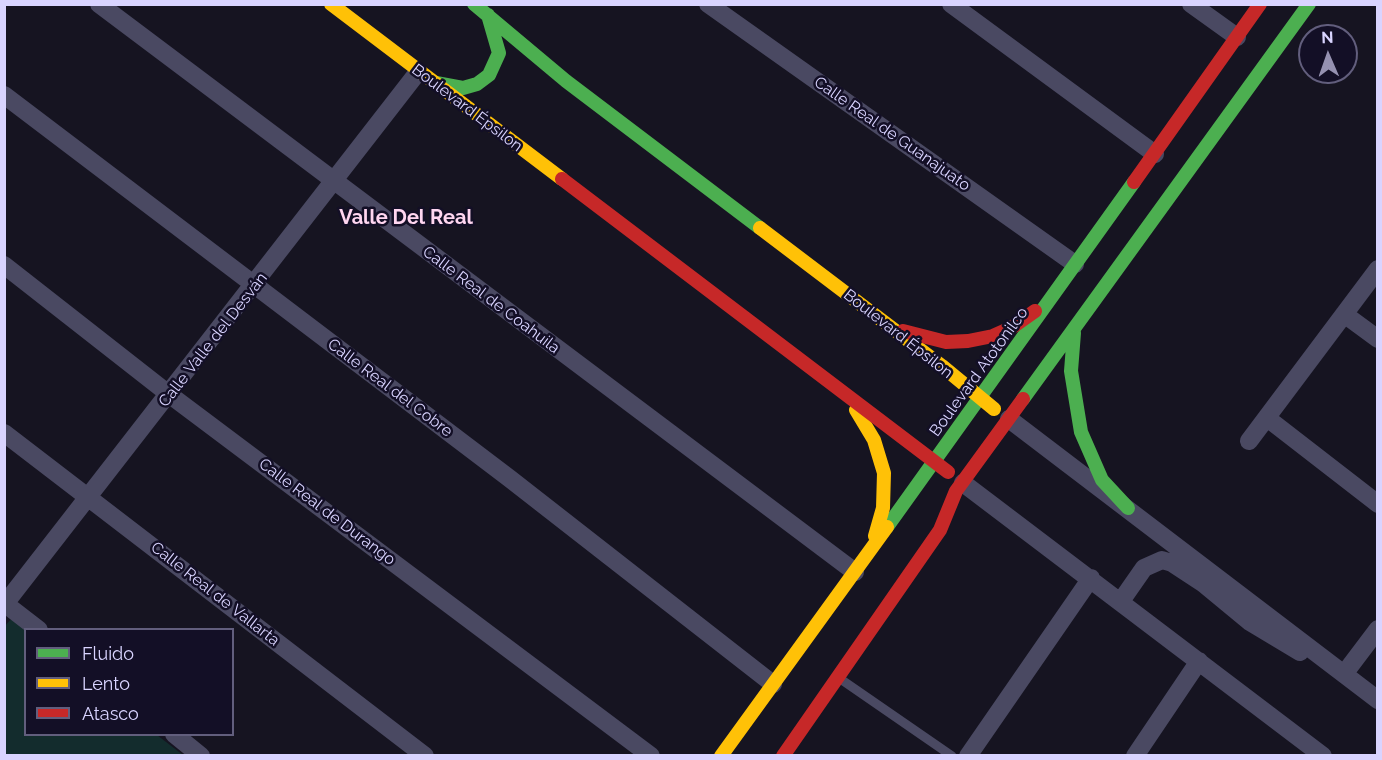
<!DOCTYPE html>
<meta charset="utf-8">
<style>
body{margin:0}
#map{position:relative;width:1382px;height:760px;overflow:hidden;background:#161421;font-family:Raleway,sans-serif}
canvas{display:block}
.frame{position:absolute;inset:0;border:6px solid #d9d4ff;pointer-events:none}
.legend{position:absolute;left:24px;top:628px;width:210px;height:108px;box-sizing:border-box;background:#130f26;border:2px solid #625e7d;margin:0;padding:8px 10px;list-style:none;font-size:18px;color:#d9d4ff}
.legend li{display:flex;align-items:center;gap:12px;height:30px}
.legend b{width:30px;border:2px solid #625e7d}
.north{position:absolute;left:1298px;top:24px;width:60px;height:60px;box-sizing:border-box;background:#130f26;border:2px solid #625e7d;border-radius:50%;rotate:358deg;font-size:16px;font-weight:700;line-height:24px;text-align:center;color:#d9d4ff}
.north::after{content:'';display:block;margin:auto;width:21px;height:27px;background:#9591b1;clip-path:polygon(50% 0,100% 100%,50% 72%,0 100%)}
</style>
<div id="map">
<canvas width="1382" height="760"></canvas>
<div class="frame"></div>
<ul class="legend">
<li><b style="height:8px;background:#4caf50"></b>Fluido</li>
<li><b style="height:8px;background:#ffc107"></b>Lento</li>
<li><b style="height:8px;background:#c62828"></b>Atasco</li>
</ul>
<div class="north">N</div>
</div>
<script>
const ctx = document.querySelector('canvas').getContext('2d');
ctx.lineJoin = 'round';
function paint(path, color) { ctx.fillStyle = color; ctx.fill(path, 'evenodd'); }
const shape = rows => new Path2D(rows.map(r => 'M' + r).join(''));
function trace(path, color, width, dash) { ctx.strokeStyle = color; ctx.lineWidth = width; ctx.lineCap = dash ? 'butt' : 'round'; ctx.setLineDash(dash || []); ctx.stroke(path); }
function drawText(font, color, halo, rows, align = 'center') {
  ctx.font = font + ' Raleway,sans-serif'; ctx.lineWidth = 5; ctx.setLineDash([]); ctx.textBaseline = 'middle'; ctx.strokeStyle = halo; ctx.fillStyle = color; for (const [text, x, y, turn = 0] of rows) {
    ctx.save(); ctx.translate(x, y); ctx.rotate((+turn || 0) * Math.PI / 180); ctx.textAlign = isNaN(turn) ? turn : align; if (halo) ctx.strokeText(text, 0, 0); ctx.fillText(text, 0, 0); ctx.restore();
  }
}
paint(shape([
 [12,618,26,630,26,734,157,735,183,755,5,755,4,627]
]), '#132c2d');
trace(shape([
 [839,678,952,756]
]), '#4a4962', 9);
trace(shape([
 [99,4,855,572],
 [708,4,1075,264],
 [951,4,1155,154],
 [1191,4,1237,37],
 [4,95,509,478,773,684],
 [4,265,170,395,651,756],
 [1344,314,1378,339],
 [1267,418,1378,504],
 [1009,419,1378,700],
 [4,433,425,756],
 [1249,441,1378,269],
 [963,483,1323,756],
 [1121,601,1144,568,1162,560,1172,563,1204,584,1250,622,1300,652],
 [4,603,39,630],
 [4,605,418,72],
 [1344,674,1378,629],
 [174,734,201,756],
 [968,756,1091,578],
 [1135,756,1199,661]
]), '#4a4962', 18);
trace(shape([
 [474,4,566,81,760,228],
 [436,83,463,88,477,84,489,75,499,53,488,15],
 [1074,333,1071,371,1081,432,1102,480,1128,508],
 [1023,399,1309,4],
 [887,527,1134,182]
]), '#4caf50', 14);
trace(shape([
 [331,4,562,179],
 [760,228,942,366,994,409],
 [856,410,874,440,884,473,883,508,875,536],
 [721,756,887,527]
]), '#ffc107', 14);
trace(shape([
 [562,179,948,472],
 [1134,182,1260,4],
 [903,331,946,342,968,341,993,336,1011,328,1035,311],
 [783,756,940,530,956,491,1023,399]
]), '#c62828', 14);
drawText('16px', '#d9d4ff', '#130f26', [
 ["Boulevard Épsilon",467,108,37],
 ["Calle Real de Guanajuato",892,134,35],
 ["Calle Real de Coahuila",491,300,37],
 ["Boulevard Épsilon",898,334,38],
 ["Calle Valle del Desván",213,340,-52],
 ["Boulevard Atotonilco",979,372,-54],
 ["Calle Real del Cobre",390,388,37],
 ["Calle Real de Durango",327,512,37],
 ["Calle Real de Vallarta",215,594,38]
]);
drawText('bold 20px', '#ffd6f0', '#130f26', [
 ["Valle Del Real",406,218]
]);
</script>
